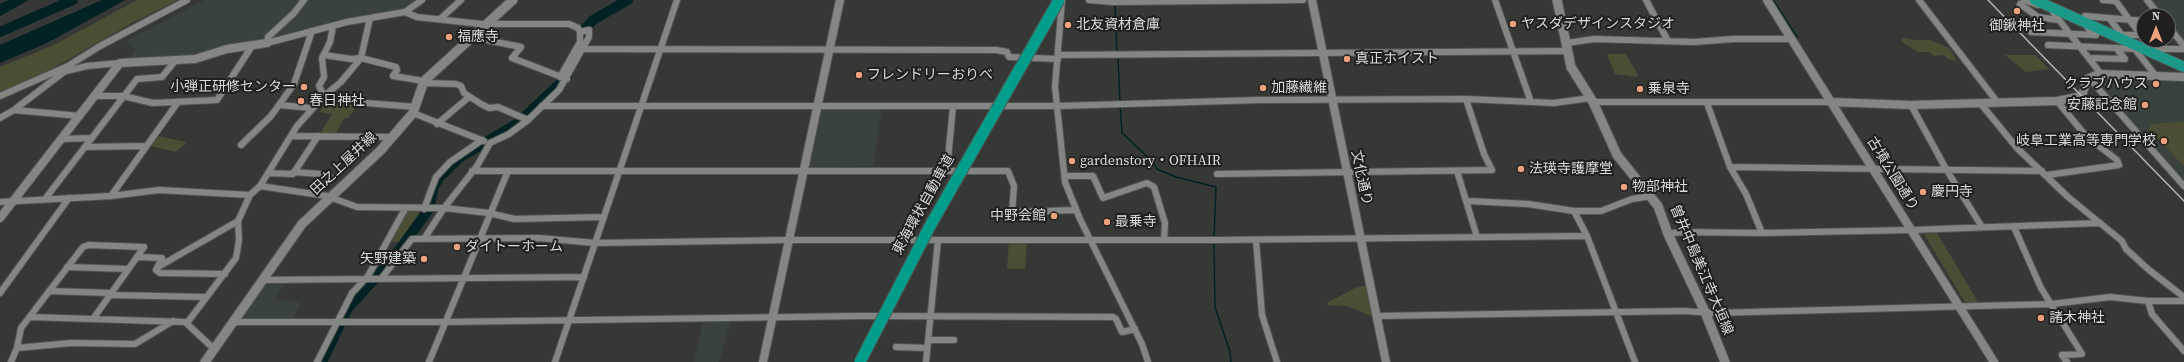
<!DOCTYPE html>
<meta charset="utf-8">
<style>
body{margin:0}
#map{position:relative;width:2184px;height:362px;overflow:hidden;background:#363836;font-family:"Source Serif 4",serif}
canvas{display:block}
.north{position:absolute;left:2136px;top:8px;width:40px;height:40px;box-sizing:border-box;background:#1e1f1e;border:1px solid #696a69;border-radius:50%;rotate:0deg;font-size:11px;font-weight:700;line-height:16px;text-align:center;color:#d9dbda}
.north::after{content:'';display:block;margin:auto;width:14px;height:18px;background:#f1a17b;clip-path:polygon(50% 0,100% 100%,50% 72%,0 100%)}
</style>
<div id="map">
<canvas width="2184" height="362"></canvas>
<div class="north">N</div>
</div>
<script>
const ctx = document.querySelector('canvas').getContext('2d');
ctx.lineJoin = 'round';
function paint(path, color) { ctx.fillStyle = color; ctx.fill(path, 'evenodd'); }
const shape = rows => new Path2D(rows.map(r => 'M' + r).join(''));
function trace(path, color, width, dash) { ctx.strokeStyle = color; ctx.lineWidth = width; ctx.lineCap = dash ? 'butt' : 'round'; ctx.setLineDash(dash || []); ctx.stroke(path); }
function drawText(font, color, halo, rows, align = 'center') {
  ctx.font = font + ' "Source Serif 4","Noto Sans JP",serif'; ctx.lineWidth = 4; ctx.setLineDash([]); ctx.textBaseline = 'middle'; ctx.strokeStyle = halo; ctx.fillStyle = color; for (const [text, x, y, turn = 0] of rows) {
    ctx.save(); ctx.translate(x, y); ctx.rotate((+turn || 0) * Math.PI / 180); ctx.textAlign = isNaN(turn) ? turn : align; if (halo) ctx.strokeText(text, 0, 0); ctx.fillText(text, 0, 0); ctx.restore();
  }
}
paint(shape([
 [205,0,302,0,261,42,209,54,127,61,136,50,126,41],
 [307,0,418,0,408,8,394,13,358,17,277,39,271,38,299,12],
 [2148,0,2184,0,2184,44,2168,25,2168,16,2161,16],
 [2100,78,2184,81,2184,183,2095,83],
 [882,107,873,166,808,167,820,108],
 [265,283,286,283,274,299,301,303,293,319,239,319],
 [703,320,731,321,719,362,694,362]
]), '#3a423d');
paint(shape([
 [137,0,178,0,132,23,30,81,0,92,0,67,54,45],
 [1902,38,1917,40,1930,40,1942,45,1950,49,1957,61,1948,59,1944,55,1934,56,1929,52,1918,52,1902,42],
 [1607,54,1626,54,1639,77,1615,74],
 [2005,55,2035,55,2049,69,2026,72],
 [323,100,358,104,348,118,344,118,336,133,320,134,332,114,319,112,325,105,320,104],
 [2184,121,2184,166,2149,129,2152,124],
 [157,136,187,142,176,152,151,146],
 [407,210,422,210,402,243,389,241],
 [1937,233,1978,302,1966,304,1924,234],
 [1009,241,1027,241,1025,269,1007,269],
 [1367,285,1373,317,1347,306,1328,305,1327,303,1355,288]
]), '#4b4e34');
paint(shape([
 [9,0,29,0,0,16,0,4],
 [102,0,125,0,47,43,0,63,0,45]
]), '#002224');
trace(shape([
 [1773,0,1797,37],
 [1115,4,1117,54],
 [1118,57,1120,102],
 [1120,105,1122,133,1153,162,1157,169,1176,177,1216,187,1214,239],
 [1214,243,1215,307,1230,352,1231,362]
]), '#002224', 1.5);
trace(shape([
 [0,32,73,0],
 [578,54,583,45,584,30,593,20,628,0],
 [322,362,348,308,391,261,429,209,434,186,439,178,459,158,518,123,567,77]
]), '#002224', 10);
const minor = shape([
 [304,0,294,13,268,37,267,43,347,22,405,12,422,0],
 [1062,0,1055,87,1065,182,1080,219,1142,344,1148,362],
 [1089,0,1113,2,1303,0],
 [1495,0,1531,102],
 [1646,0,1668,41],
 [1919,0,1998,103],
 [2024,0,2038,5],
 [2103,0,2116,1],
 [2115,0,2153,52],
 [2147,0,2160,16],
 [2020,4,2038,17,2059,20],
 [2053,12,2101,74],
 [2085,16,2144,21],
 [2109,18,2125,39],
 [440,19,461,0],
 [333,26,330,42,322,58,324,77,319,86,324,96,366,103,415,107],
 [2168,26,2184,46],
 [2088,28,2096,35],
 [2031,32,2096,35],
 [2122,35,2142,35],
 [472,37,521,47,512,58,567,79],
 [1567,43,1594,39,1694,42,1733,39,1792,39],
 [2048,45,2137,49],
 [2134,48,2156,76],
 [584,49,996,50,1007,52,1009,57,1058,59],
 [2151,49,2184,49],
 [324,55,351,59,361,58,396,67,397,70,393,76,424,81],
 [1059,55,1568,51],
 [2089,58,2125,59,2116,48],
 [62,72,87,66,120,63],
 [560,77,580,42,580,32],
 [2089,78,2184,186],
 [423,83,456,84,461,86,464,93,481,104,489,108,498,107,528,120],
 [0,96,68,66,100,46,187,0],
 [95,96,123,96,153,103,217,100,252,46],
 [1593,102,1830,102],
 [1707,103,1730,167,1746,194,1762,233],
 [1981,104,2017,148,2068,197,2122,241,2126,249,2149,270,2184,297],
 [279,105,312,108],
 [1911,105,1946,169,1982,227],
 [542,106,1058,106,1260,100,1466,99,1554,103,1590,98],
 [14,110,80,116],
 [413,113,484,141],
 [0,118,14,110,65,71],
 [437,124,469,97],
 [291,136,392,137],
 [62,139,92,138],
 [241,145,271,116,294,84,312,31],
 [85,147,146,146],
 [1730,167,2042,171],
 [947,170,953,106],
 [472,171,1008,171,1014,186,1012,212,1076,210],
 [1457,171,1477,237],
 [294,172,320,174,330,177,311,193],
 [268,173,293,174,318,136],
 [1217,174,1492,170,1484,154,1466,99],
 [2047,175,2119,165,2117,160,2086,136,2057,101],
 [1065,176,1093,176,1103,198,1147,183,1154,187,1165,223,1164,240],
 [260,186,327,196,357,207,444,208,477,166,490,143,509,134,528,120,559,90,589,37,589,30,580,32,578,28,569,24,481,24,417,17,405,12],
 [111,196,178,102],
 [45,199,137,79,162,77,175,61],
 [1468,201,1528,204,1574,211,1601,211,1632,199,1652,196],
 [0,202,111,196,159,190,250,195,260,186,297,126,324,96,341,82,361,58,370,18],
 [424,209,436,177,450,162,482,140],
 [1574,211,1587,236,1635,362],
 [2014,227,2041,288,2082,354,2062,355],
 [1668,234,1680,232,1762,233,1912,230,2100,223],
 [424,239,444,208,489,213,514,219,604,217],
 [1256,240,1262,315,1277,362],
 [137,257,162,258,156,270,160,273,225,274],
 [67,267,128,269],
 [158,267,238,221],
 [381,279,412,239,539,238,595,243,788,240,1217,240,1587,236],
 [263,280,584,277],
 [49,291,111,293],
 [0,293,69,198],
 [110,295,206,297],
 [2148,301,2152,314,2184,351],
 [1376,316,1684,311,1713,313,2052,304,2110,297,2148,301,2184,301],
 [30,317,185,322,214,349],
 [233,322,445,322,861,316,1113,317,1116,319,1122,332,1135,329],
 [187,323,236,258,239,240,238,221,250,195],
 [928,340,954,340],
 [896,347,927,348],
 [17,348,71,343,135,344,173,321],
 [2062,355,2067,362],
 [11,362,17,348,21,328,83,247,88,245,144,247,93,319],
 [317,362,352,293,368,276,405,209],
 [429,362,508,171],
 [555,362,677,0],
 [926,362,938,240]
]);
const tertiary = shape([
 [1312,0,1386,362],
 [1767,0,1994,362],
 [1830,102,1911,105,2057,101,2078,97,2083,93,2087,79,2099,74,2184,77],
 [0,218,120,63,195,59,227,49,267,43],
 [763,362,840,0]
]);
const secondary = shape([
 [1557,0,1571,67,1593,102,1617,155,1658,206,1668,234,1705,312,1725,362],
 [205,362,302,224,381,150,413,113,424,81,513,0]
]);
const trunk = shape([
 [2035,0,2184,67]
]);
trace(minor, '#525453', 8);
trace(tertiary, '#525453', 10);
trace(secondary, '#525453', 11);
trace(trunk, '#525453', 12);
trace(minor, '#848684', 6);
trace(tertiary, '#848684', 8);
trace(secondary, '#848684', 9);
trace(trunk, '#1b9a8a', 10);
trace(shape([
 [1988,0,2184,201]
]), '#b4b6b5', 1.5);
const motorwayBridge = shape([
 [860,362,930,226,1059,0]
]);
trace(motorwayBridge, '#525453', 13, []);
trace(motorwayBridge, '#019f8b', 11);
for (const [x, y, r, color] of [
 [2017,11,4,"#f1a17b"],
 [1513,24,4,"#f1a17b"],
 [1068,25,4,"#f1a17b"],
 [449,37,4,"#f1a17b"],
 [1347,59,4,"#f1a17b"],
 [859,75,4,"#f1a17b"],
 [2156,84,4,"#f1a17b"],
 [304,87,4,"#f1a17b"],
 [1263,88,4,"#f1a17b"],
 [1640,89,4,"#f1a17b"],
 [301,101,4,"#f1a17b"],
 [2145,105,4,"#f1a17b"],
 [2164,141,4,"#f1a17b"],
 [1072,161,4,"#f1a17b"],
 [1521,169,4,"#f1a17b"],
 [1624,187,4,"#f1a17b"],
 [1923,192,4,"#f1a17b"],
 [1054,216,4,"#f1a17b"],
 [1107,222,4,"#f1a17b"],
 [457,247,4,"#f1a17b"],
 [424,259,4,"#f1a17b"],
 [2041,318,4,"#f1a17b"]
]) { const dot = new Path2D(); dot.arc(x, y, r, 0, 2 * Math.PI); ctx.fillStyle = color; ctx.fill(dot); trace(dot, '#1e1f1e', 1.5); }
drawText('14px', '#d9dbda', '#1e1f1e', [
 ["ヤスダデザインスタジオ",1521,24],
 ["北友資材倉庫",1076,25],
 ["御鍬神社",2017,26,"center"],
 ["福應寺",457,37],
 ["真正ホイスト",1355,59],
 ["フレンドリーおりべ",867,75],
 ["クラブハウス",2148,84,"right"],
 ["小弾正研修センター",296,87,"right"],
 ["加藤繊維",1271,88],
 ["乗泉寺",1648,89],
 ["春日神社",309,101],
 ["安藤記念館",2137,105,"right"],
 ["岐阜工業高等専門学校",2156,141,"right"],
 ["gardenstory・OFHAIR",1080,161],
 ["法瑛寺護摩堂",1529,169],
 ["物部神社",1632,187],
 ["慶円寺",1931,192],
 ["中野会館",1046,216,"right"],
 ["最乗寺",1115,222],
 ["ダイトーホーム",465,247],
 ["矢野建築",416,259,"right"],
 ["諸木神社",2049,318]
], 'left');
drawText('14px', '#d9dbda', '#1e1f1e', [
 ["田之上屋井線",344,164,-43],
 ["古墳公園通り",1892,174,58],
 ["文化通り",1361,178,78],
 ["東海環状自動車道",924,205,-61],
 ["曽井中島美江寺大垣線",1701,270,67]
]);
</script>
